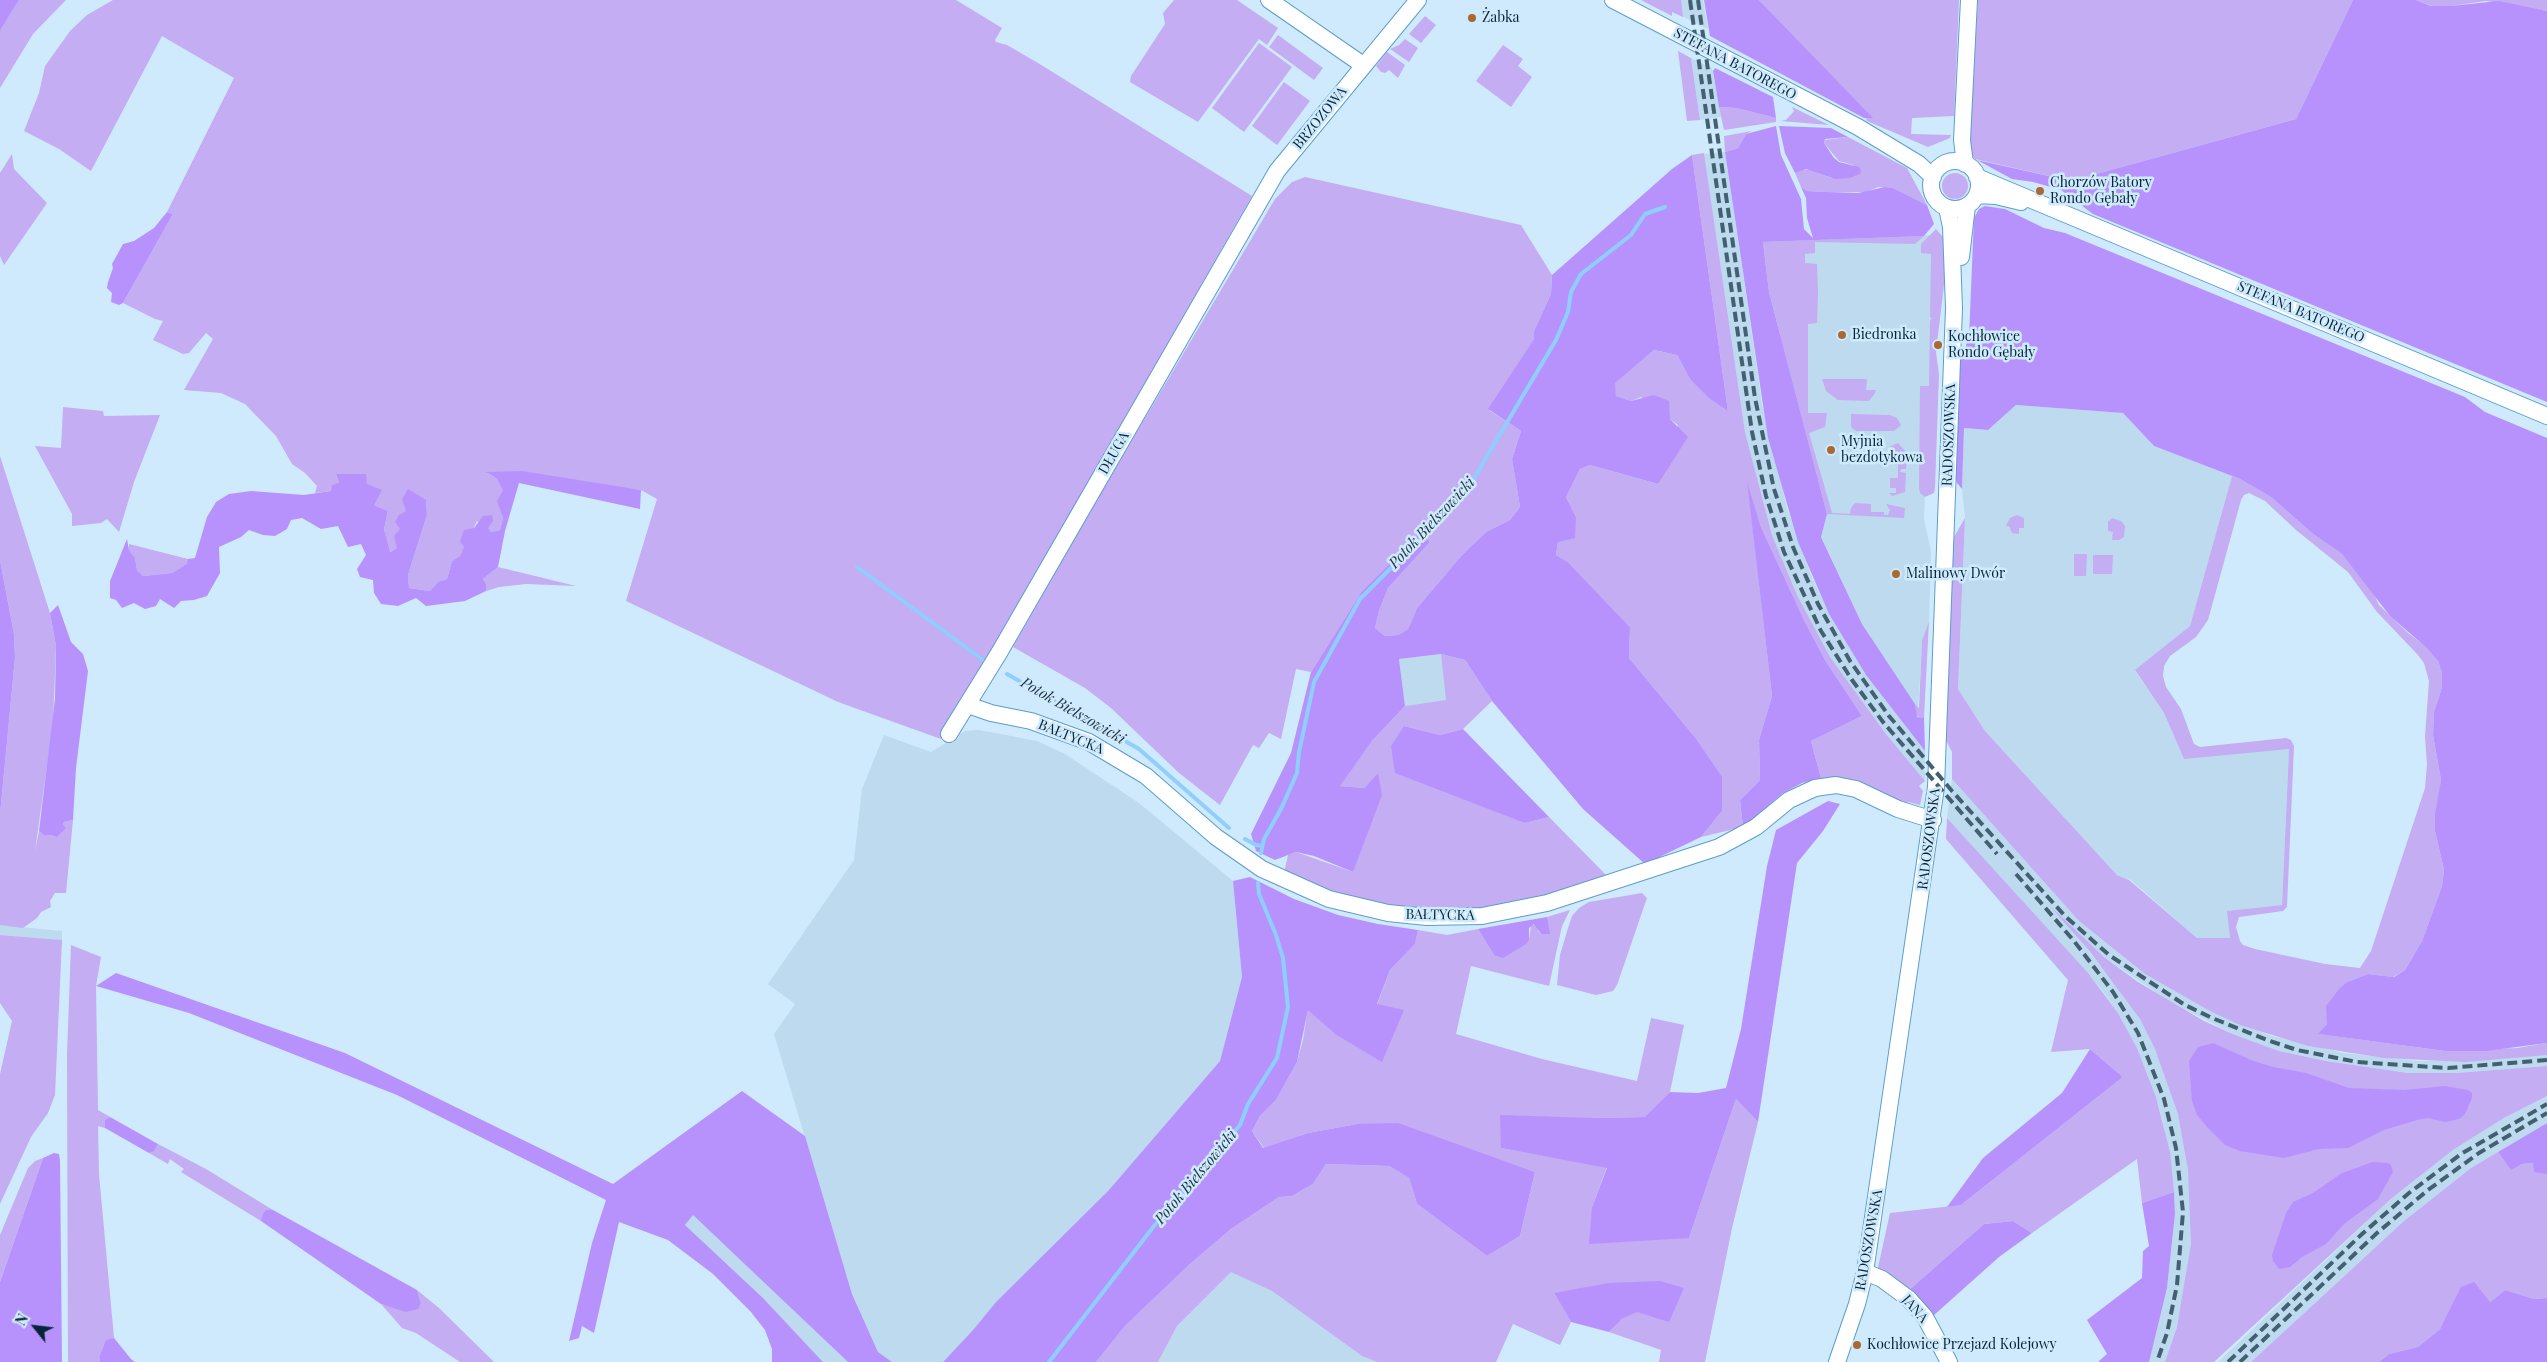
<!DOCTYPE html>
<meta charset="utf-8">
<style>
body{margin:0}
#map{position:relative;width:2547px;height:1362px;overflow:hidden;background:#cfeafd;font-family:"Playfair Display",serif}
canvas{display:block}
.north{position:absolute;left:10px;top:1302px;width:50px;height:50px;-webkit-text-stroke:4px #cfeafd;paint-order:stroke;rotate:299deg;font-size:14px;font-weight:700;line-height:20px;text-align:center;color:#072536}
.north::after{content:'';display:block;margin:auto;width:18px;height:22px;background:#072536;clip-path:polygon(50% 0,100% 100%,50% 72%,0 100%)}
</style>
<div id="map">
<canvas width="2547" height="1362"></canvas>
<div class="north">N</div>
</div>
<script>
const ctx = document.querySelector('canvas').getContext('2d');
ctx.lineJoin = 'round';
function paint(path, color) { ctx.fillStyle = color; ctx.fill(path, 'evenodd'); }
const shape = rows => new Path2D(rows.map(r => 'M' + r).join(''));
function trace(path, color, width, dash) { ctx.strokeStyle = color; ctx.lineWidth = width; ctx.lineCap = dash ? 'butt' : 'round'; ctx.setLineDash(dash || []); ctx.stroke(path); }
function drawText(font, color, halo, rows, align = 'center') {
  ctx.font = font + ' "Playfair Display",serif'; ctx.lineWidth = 5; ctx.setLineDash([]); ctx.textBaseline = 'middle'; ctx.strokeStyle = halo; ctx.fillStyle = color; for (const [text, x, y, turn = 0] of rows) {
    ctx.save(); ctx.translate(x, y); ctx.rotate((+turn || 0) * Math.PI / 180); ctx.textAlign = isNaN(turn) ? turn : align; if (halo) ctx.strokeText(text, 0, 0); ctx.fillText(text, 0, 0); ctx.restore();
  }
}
paint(shape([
 [1670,0,1703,0,1708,29,1671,11],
 [1691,58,1712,68,1721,117,1700,120],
 [1725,152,1762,404,1787,508,1811,575,1829,614,1866,675,1925,751,1925,781,1886,734,1829,656,1797,595,1772,535,1745,432,1704,154],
 [1935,235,1924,519,1931,551,1929,621,1922,644,1918,709,1862,624,1821,536,1827,514,1783,350,1763,242],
 [2016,405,2123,413,2154,446,2232,476,2190,626,2135,671,2164,713,2184,759,2230,752,2289,749,2282,905,2228,911,2230,939,2197,938,2131,880,2117,875,1985,731,1958,689,1965,518,1962,489,1964,428,1988,430],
 [1441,654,1447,700,1405,706,1399,659],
 [979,730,1037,741,1065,754,1139,803,1233,881,1242,977,1220,1061,1108,1191,996,1302,973,1330,943,1362,892,1362,878,1352,852,1294,774,1034,795,1004,768,984,854,860,862,789,884,735,931,752,965,731],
 [1952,779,2079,921,2145,974,2208,1010,2272,1036,2343,1053,2418,1061,2547,1055,2547,1066,2456,1073,2408,1073,2326,1061,2279,1051,2235,1035,2169,1001,2104,957,2063,920,2123,993,2140,1019,2155,1049,2167,1079,2179,1116,2186,1151,2191,1207,2191,1244,2185,1287,2177,1327,2165,1362,2148,1362,2167,1288,2175,1214,2174,1192,2163,1122,2156,1097,2137,1048,2118,1013,2102,990,1947,818],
 [0,925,62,931,62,940,0,935],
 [2547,1096,2547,1123,2471,1168,2404,1221,2251,1362,2218,1362,2392,1198,2453,1150,2504,1118],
 [693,1215,772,1289,848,1362,823,1362,763,1298,685,1225],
 [1231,1271,1272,1291,1362,1356,1377,1362,1158,1362,1177,1326]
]), '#bddaef');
paint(shape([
 [19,0,66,0,33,34,0,88,0,31],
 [113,0,956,0,1002,28,995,40,996,42,1007,45,1038,63,1252,196,941,739,838,702,626,601,657,499,641,490,487,473,497,479,504,490,498,501,503,518,500,530,491,532,477,521,460,556,452,561,447,579,438,582,430,591,409,588,408,575,427,515,426,500,406,511,400,529,397,548,389,552,384,529,388,511,374,505,336,475,339,483,331,491,315,493,317,486,305,473,292,464,276,436,245,404,221,393,184,390,213,339,206,333,189,353,183,354,153,340,163,321,155,319,123,303,173,214,167,212,234,78,162,36,91,171,59,149,24,131,39,93,45,66,70,31,87,15],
 [1174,0,1237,0,1278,28,1267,45,1259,39,1198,122,1130,82,1131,76,1165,24,1163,13],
 [1641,0,1681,0,1683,17,1672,12,1672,16],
 [1759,0,1959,0,1954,116,1912,118,1911,134,1951,135,1950,138,1928,147,1867,121,1866,118,1872,118],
 [1978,0,2353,0,2296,119,2071,181,1975,159,1969,152],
 [2416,0,2547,0,2547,11,2486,1,2450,6,2432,6],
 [1425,16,1436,25,1421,43,1409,34],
 [1278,35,1323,68,1314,80,1269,47],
 [1405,39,1418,48,1409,62,1390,49,1399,45],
 [1259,43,1292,67,1244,132,1212,108],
 [1503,45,1523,59,1518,66,1532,77,1511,107,1476,81],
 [1678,51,1691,58,1700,120,1687,121],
 [1387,52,1405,65,1398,78,1389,70,1385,73,1381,72,1376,66],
 [1284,82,1310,101,1277,145,1252,126],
 [1719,107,1736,108,1776,118,1776,122,1724,130],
 [1792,107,1829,125,1780,121,1786,120,1794,111],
 [1752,131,1746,134,1738,148,1725,152,1724,136],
 [1848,137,1907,168,1927,205,1893,188,1878,187,1866,192,1828,192,1807,191,1801,187,1795,173,1801,169,1810,170,1831,178,1856,176,1853,165,1839,161,1824,143,1825,140],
 [1704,153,1745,432,1772,535,1797,595,1830,657,1886,734,1925,781,1919,786,1923,791,1920,805,1908,802,1906,806,1857,780,1821,778,1811,741,1862,716,1825,660,1804,620,1761,527,1748,487,1772,696,1759,740,1760,780,1740,800,1743,827,1701,837,1722,811,1694,736,1629,658,1630,627,1568,562,1556,555,1558,542,1576,517,1566,497,1580,469,1590,465,1658,484,1678,425,1641,397,1631,401,1616,396,1614,383,1654,350,1677,355,1690,379,1728,411,1692,155],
 [12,154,14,169,47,203,4,265,0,256,0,173],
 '1942 186a13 13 0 1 1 26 0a13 13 0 1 1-26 0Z',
 [1305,177,1521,225,1552,275,1551,294,1534,331,1534,339,1489,410,1521,431,1512,459,1520,507,1510,520,1486,532,1462,555,1417,608,1408,629,1398,635,1385,636,1375,628,1379,611,1388,588,1430,542,1421,534,1362,591,1311,672,1296,669,1281,739,1269,733,1259,748,1253,745,1220,805,1179,773,1111,708,1085,688,1013,647,1100,494,1275,199,1292,182],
 [1936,229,1943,237,1946,268,1936,352,1939,374,1935,488,1934,493,1925,497,1920,493,1919,489,1920,386,1929,386,1930,321,1932,318,1930,317,1931,254,1921,253,1921,244],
 [1924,236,1915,244,1815,242,1815,253,1805,254,1805,263,1817,264,1818,293,1817,323,1808,324,1808,413,1827,413,1825,427,1809,433,1832,513,1850,514,1851,508,1855,503,1871,504,1871,512,1884,512,1884,515,1888,515,1890,510,1886,504,1905,508,1904,518,1827,514,1769,292,1763,242],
 [1822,379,1867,379,1866,390,1876,390,1875,393,1869,401,1838,400,1826,391],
 [63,407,103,411,104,416,160,415,134,482,119,532,107,519,101,523,72,526,72,514,35,446,61,448],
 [1851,414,1890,415,1897,418,1901,425,1894,431,1856,431,1851,427],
 [1898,443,1907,453,1906,469,1901,469,1900,472,1906,473,1905,492,1892,496,1889,493,1896,493,1896,488,1890,488,1890,478,1898,478,1898,465,1891,464,1892,447,1889,447],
 [0,456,50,613,56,646,53,724,35,851,39,831,45,836,50,835,57,837,65,828,63,825,64,822,73,820,66,893,55,893,50,901,51,907,41,912,37,918,23,928,0,925,0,815,15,658,14,634,0,560],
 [2232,476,2240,479,2271,497,2313,534,2342,554,2373,592,2379,605,2408,633,2429,649,2438,661,2442,673,2442,687,2434,712,2433,735,2441,780,2435,831,2444,870,2442,886,2422,941,2405,970,2393,977,2368,974,2347,982,2327,1006,2327,1024,2319,1034,2445,1051,2517,1048,2547,1043,2547,1055,2466,1062,2384,1058,2308,1046,2240,1025,2208,1010,2145,974,2079,921,1952,779,1952,752,1944,736,1954,537,1965,518,1958,689,1985,731,2117,875,2129,880,2197,938,2230,938,2227,911,2282,905,2289,749,2184,759,2164,713,2135,670,2190,626],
 [2249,493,2265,501,2296,530,2348,572,2377,612,2418,655,2424,663,2429,681,2425,736,2427,765,2425,788,2371,951,2360,968,2325,964,2255,949,2243,945,2240,941,2236,927,2239,917,2283,911,2287,907,2294,746,2291,740,2286,738,2200,747,2194,744,2181,709,2166,687,2163,676,2164,666,2170,656,2196,637,2208,620,2241,500,2244,495],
 [2017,515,2024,518,2024,528,2019,528,2019,534,2012,533,2009,526,2006,526,2010,518],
 [2112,518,2121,521,2125,526,2124,537,2119,540,2112,540,2113,532,2108,531,2108,522],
 [129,544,188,559,188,564,172,573,143,576,137,570,135,558,129,550],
 [2074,554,2087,554,2086,576,2074,576],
 [2093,555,2113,555,2112,574,2093,574],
 [498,567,576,586,526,584,499,587,486,591,486,584,483,579],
 [1929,621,1924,718,1921,719,1916,715,1915,704,1919,708,1922,641],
 [1441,654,1465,660,1492,701,1463,729,1440,735,1404,726,1525,823,1549,817,1608,877,1503,907,1459,911,1395,907,1323,890,1284,873,1288,855,1296,852,1353,872,1378,773,1364,788,1339,786,1372,741,1405,706,1446,700],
 [1947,818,2088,973,2118,1013,2137,1048,2156,1097,2170,1152,2174,1192,2142,1203,2137,1159,2032,1233,2013,1221,1984,1224,1909,1290,1877,1272,1890,1213,1961,1205,2123,1077,2090,1049,2051,1052,2068,980,1946,839],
 [1642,893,1647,898,1617,985,1613,991,1596,995,1557,985,1560,955,1568,928,1572,916,1579,908,1589,902],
 [2050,906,2104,957,2138,982,2204,1021,2235,1035,2279,1051,2326,1061,2408,1073,2456,1073,2547,1066,2547,1096,2504,1118,2453,1150,2392,1198,2214,1362,2165,1362,2177,1327,2191,1244,2188,1170,2178,1114,2155,1049,2140,1019,2091,953],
 [1570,910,1562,926,1549,986,1471,966,1456,1034,1542,1059,1637,1081,1651,1018,1684,1025,1670,1092,1646,1117,1592,1118,1501,1148,1607,1167,1592,1207,1689,1238,1736,1099,1758,1122,1732,1228,1705,1362,1659,1362,1661,1350,1609,1332,1622,1319,1684,1288,1554,1293,1571,1322,1560,1345,1513,1324,1496,1362,1377,1362,1362,1356,1272,1291,1231,1272,1177,1326,1158,1362,1096,1362,1125,1326,1190,1264,1231,1229,1279,1197,1292,1196,1313,1184,1326,1164,1389,1166,1409,1178,1417,1204,1487,1256,1520,1236,1535,1172,1488,1156,1357,1124,1308,1133,1264,1148,1252,1131,1260,1116,1276,1100,1297,1062,1303,1040,1308,1009,1335,1034,1403,1010,1377,1005,1390,970,1415,944,1418,930,1447,935,1478,929,1494,955,1529,940,1531,926,1535,924,1538,926,1538,931,1541,934,1547,917],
 [0,935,62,940,55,1095,48,1113,31,1137,0,1204,0,1074,12,1021,0,1003],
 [71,945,101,957,96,986,98,1110,110,1117,105,1120,105,1128,98,1126,99,1174,114,1338,106,1341,99,1357,100,1362,68,1362,67,1055],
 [158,1144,206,1169,273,1210,266,1210,261,1221,181,1172,184,1169,170,1159,168,1164,149,1153,154,1150],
 [2498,1152,2511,1169,2522,1164,2533,1163,2547,1174,2547,1298,2534,1299,2505,1290,2490,1302,2451,1311,2440,1329,2418,1347,2389,1354,2379,1362,2251,1362,2404,1221,2471,1168],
 [43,1158,1,1279,0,1282,0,1235,28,1168,35,1161],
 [417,1290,439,1308,494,1362,460,1362,416,1333,402,1328,381,1304,392,1307,421,1303]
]), '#c4adf2');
paint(shape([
 [0,0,19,0,0,31],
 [1704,0,1759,0,1873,118,1864,118,1710,36],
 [2353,0,2416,0,2431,6,2450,6,2499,1,2547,11,2547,402,2093,214,2061,190,2033,182,2012,179,1977,160,2071,181,2296,119],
 [1715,68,1773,97,1776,118,1736,108,1719,107,1713,71],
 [1776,126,1781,155,1801,199,1804,229,1813,238,1807,218,1806,198,1801,187,1807,191,1828,192,1858,193,1885,187,1893,188,1927,205,1934,224,1924,236,1763,242,1769,292,1827,514,1821,537,1862,624,1915,704,1917,717,1924,718,1925,751,1866,675,1829,614,1798,542,1768,438,1725,152,1738,148,1746,134],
 [1779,126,1831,128,1848,137,1825,139,1824,143,1834,158,1839,162,1859,167,1861,171,1860,174,1850,178,1835,179,1806,169,1795,173,1785,153],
 [1692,155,1728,411,1709,398,1690,379,1677,355,1654,350,1615,383,1616,396,1631,401,1654,395,1669,401,1670,419,1688,437,1658,484,1590,465,1580,469,1566,497,1576,517,1575,538,1558,542,1556,555,1568,562,1630,627,1629,658,1694,736,1722,777,1722,811,1701,837,1645,864,1583,809,1492,701,1465,660,1441,654,1399,659,1405,706,1372,741,1340,786,1364,788,1378,773,1382,795,1353,872,1314,856,1296,852,1275,860,1256,851,1251,834,1291,753,1311,672,1362,591,1421,533,1430,542,1388,588,1379,611,1375,628,1385,636,1398,635,1408,629,1417,608,1462,555,1486,532,1510,520,1520,507,1512,459,1521,431,1488,409,1534,339,1534,331,1551,294,1552,275,1672,169],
 [1985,206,2005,209,2044,228,2065,233,2465,397,2485,412,2547,438,2547,1043,2486,1051,2445,1051,2318,1034,2327,1024,2326,1006,2339,989,2347,982,2368,974,2394,977,2405,970,2422,941,2442,886,2444,870,2435,831,2435,814,2441,780,2433,735,2434,712,2442,687,2442,673,2438,661,2428,649,2390,616,2342,554,2313,534,2271,497,2240,479,2154,446,2123,413,2016,405,1988,430,1964,428,1962,489,1957,483,1955,476,1960,362,1969,337,1974,218,1979,209],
 [167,212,173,214,123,303,119,305,111,302,112,293,107,288,108,282,113,268,112,264,123,244,134,241,154,228],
 [522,471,641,490,640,509,519,483,505,531,498,567,483,579,486,584,486,591,465,601,426,606,416,598,398,606,381,604,374,593,373,580,360,577,357,569,366,555,361,544,348,547,338,526,321,529,302,518,291,520,287,529,275,536,263,535,249,530,241,537,219,547,220,573,207,596,194,600,181,601,174,608,160,599,156,606,145,609,134,603,122,608,116,600,110,598,110,581,127,539,129,550,135,558,137,570,143,576,172,573,187,564,188,559,195,558,207,517,216,502,229,494,251,491,304,495,331,491,332,485,339,483,336,474,366,474,367,484,382,490,374,505,388,511,384,529,390,552,397,548,394,536,400,529,395,522,399,515,406,511,402,499,408,489,426,500,427,515,408,575,409,588,430,591,438,582,447,579,452,561,460,556,464,547,460,541,464,530,474,528,483,516,492,515,493,521,488,528,491,532,500,530,503,518,497,501,503,490,497,479,486,472],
 [1747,482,1761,527,1804,620,1825,660,1862,716,1811,741,1821,778,1802,783,1783,793,1743,827,1740,800,1760,780,1759,740,1772,696],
 [0,560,14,634,15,658,0,815],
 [58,605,71,642,83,654,88,671,76,768,73,820,64,822,63,825,66,828,57,837,50,835,45,836,39,831,55,699,56,646,50,613],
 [1404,726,1440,735,1463,729,1549,817,1525,823,1395,773,1391,746],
 [1828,801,1840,804,1823,831,1797,863,1758,1122,1736,1099,1689,1238,1589,1244,1592,1207,1607,1168,1501,1148,1500,1115,1592,1118,1645,1117,1670,1092,1698,1093,1726,1088,1741,1029,1767,866,1776,830],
 [1250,877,1294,899,1338,915,1378,924,1418,930,1415,944,1390,970,1377,1004,1404,1010,1382,1062,1335,1034,1308,1010,1297,1062,1276,1100,1260,1116,1252,1131,1263,1148,1308,1133,1357,1124,1398,1123,1535,1172,1520,1236,1487,1256,1417,1204,1409,1178,1389,1166,1326,1164,1313,1184,1292,1196,1279,1197,1231,1229,1190,1264,1125,1326,1096,1362,943,1362,973,1330,996,1302,1108,1191,1220,1061,1242,977,1233,881],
 [1547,917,1550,934,1541,934,1534,924,1529,928,1529,940,1526,944,1503,958,1494,955,1478,929],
 [116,973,345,1053,613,1184,742,1091,805,1136,852,1294,878,1352,892,1362,848,1362,693,1215,685,1225,763,1298,823,1362,772,1362,772,1349,765,1330,751,1312,713,1274,668,1240,619,1222,594,1333,582,1326,579,1338,569,1341,592,1243,606,1200,397,1095,189,1013,96,986],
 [2213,1043,2251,1060,2273,1067,2306,1073,2349,1088,2405,1090,2444,1086,2468,1090,2472,1093,2472,1098,2465,1114,2459,1119,2445,1122,2428,1118,2417,1120,2384,1130,2348,1148,2319,1149,2284,1158,2240,1151,2225,1145,2207,1127,2197,1115,2192,1101,2189,1061,2198,1047],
 [2090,1049,2123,1077,1961,1205,1947,1207,1983,1158,2062,1093],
 [110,1117,158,1144,154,1151,149,1153,105,1128,105,1120],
 [2547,1123,2547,1174,2534,1172,2533,1163,2522,1164,2511,1170,2498,1152],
 [54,1153,59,1154,60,1161,62,1362,0,1362,0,1282,43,1158],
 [2373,1162,2388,1163,2391,1165,2393,1172,2378,1199,2344,1224,2326,1244,2302,1257,2290,1267,2279,1269,2273,1261,2272,1255,2286,1213,2293,1202,2313,1193,2342,1173],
 [2174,1192,2175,1214,2167,1288,2149,1362,2098,1362,2107,1354,2087,1320,2142,1278,2143,1251,2149,1246,2142,1203],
 [266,1210,273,1210,417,1290,421,1303,418,1309,406,1312,381,1304,261,1221,263,1214],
 [2013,1221,2032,1233,1999,1257,1933,1316,1909,1290,1984,1224],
 [1660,1281,1684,1288,1669,1322,1637,1312,1622,1319,1609,1332,1571,1322,1554,1293,1609,1283],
 [2474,1282,2490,1302,2505,1290,2534,1299,2547,1298,2547,1362,2379,1362,2389,1354,2418,1347,2440,1329,2461,1287],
 [114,1338,131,1359,135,1362,100,1362,99,1357,106,1340]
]), '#b892fc');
trace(shape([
 [857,567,983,660],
 [1007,674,1139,749,1229,828],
 [1245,839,1256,845,1262,846],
 [1261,853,1264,839,1281,809,1297,773,1299,752,1314,682,1360,599,1448,511,1471,483,1556,340,1568,312,1571,292,1581,274,1631,235,1645,214,1665,207],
 [1049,1362,1154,1226,1240,1125,1248,1104,1277,1058,1288,1007,1283,958,1276,935,1259,894,1258,883]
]), '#8ecffd', 4);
const minor = shape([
 [1269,0,1363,65],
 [1613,0,1858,127,1919,164,1933,177],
 '1931 185a24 24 0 1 1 48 0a24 24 0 1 1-48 0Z',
 [1965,164,1962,140,1969,0],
 [1977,177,2547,416],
 [1977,195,1996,196,2021,202],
 [1961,257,1967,206],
 [968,705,991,713,1031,721,1089,742,1146,776,1216,837,1262,869,1329,899,1388,913,1427,917,1482,916,1547,903,1719,847,1756,827,1789,800,1815,788,1836,785,1856,789,1898,809,1933,820],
 [949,734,999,653,1277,171,1418,0],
 [1865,1272,1882,1279,1909,1299,1925,1317,1949,1362],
 [1837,1362,1857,1304,1865,1272,1936,787,1954,308,1951,227,1947,208]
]);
trace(minor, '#5b9ecb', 18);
trace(minor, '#fff', 16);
trace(shape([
 [1690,0,1752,432,1766,496,1784,552,1821,631,1852,680,1883,722,1997,854],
 [1698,0,1755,398,1774,489,1793,547,1818,604,1850,661,1889,716,1952,791,2065,916,2109,955,2185,1005,2212,1018,2267,1040,2297,1050,2357,1062,2448,1068,2547,1060],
 [2016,874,2074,941,2113,992,2138,1033,2164,1099,2176,1148,2183,1212,2177,1285,2167,1333,2157,1362],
 [2228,1362,2362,1234,2409,1193,2461,1154,2547,1104],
 [2240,1362,2377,1233,2428,1190,2479,1153,2547,1113]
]), '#436071', 4, [10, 5]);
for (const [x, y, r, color] of [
 [1472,18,5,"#a96932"],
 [2040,191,5,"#a96932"],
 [1842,335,5,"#a96932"],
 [1938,345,5,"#a96932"],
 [1831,450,5,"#a96932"],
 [1896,574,5,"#a96932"],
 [1857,1345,5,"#a96932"]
]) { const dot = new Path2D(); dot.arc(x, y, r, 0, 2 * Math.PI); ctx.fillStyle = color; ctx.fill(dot); trace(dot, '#cfeafd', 2); }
drawText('14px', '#072536', '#cfeafd', [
 ["Żabka",1482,18],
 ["Chorzów Batory",2050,183],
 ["Rondo Gębały",2050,199],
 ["Biedronka",1852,335],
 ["Kochłowice",1948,337],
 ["Rondo Gębały",1948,353],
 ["Myjnia",1841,442],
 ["bezdotykowa",1841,458],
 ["Malinowy Dwór",1906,574],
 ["Kochłowice Przejazd Kolejowy",1867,1345]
], 'left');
drawText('14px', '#072536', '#cfeafd', [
 ["STEFANA BATOREGO",1735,64,28],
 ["BRZOZOWA",1320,118,-51],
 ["STEFANA BATOREGO",2301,312,23],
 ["RADOSZOWSKA",1949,435,-88],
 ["DŁUGA",1114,453,-60],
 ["BAŁTYCKA",1071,737,22],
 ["RADOSZOWSKA",1929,839,-83],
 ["BAŁTYCKA",1440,915,1],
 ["RADOSZOWSKA",1869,1240,-80],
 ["JANA",1915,1309,49]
]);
drawText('italic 15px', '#1e3341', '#cfeafd', [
 ["Potok Bielszowicki",1432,523,-47],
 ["Potok Bielszowicki",1073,711,30],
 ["Potok Bielszowicki",1196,1177,-50]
]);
</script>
